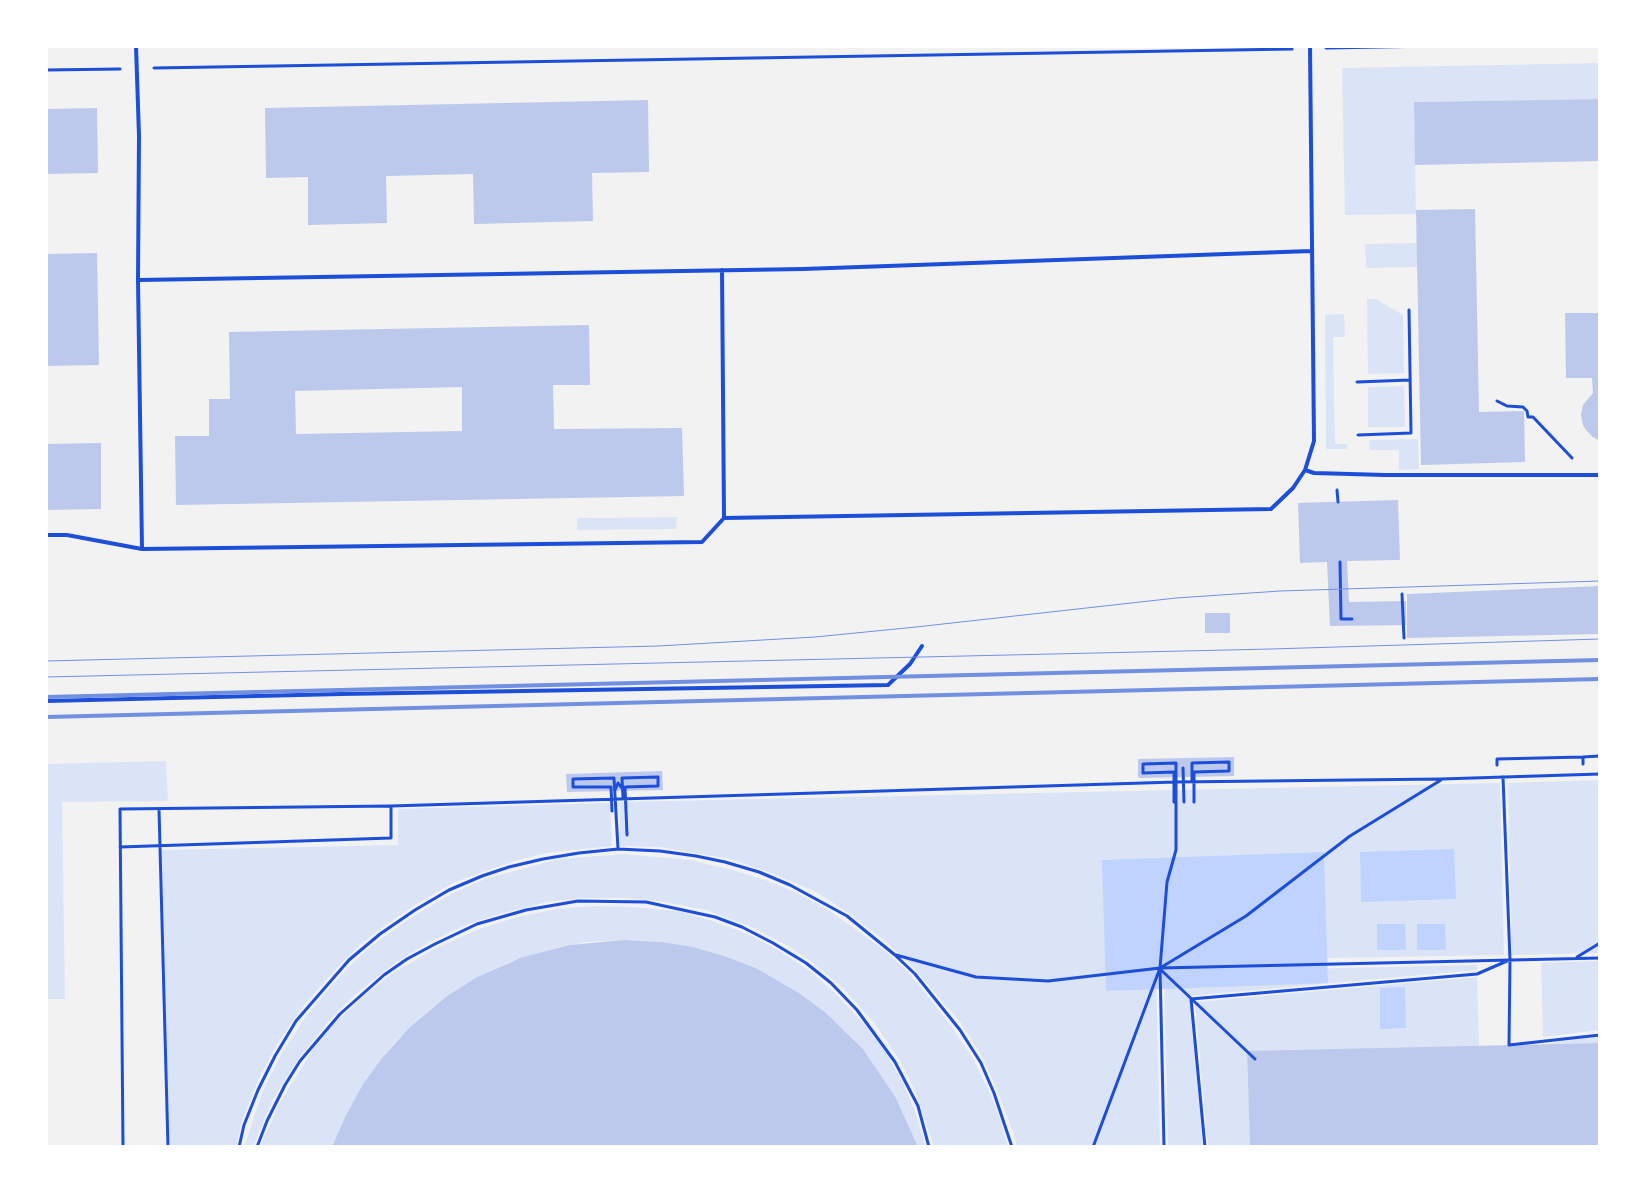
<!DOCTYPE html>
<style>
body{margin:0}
#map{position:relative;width:1646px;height:1193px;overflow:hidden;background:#f2f2f2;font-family:"Space Grotesk",sans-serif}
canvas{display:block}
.frame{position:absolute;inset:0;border:48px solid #fff;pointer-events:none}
</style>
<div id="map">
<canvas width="1646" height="1193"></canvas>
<div class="frame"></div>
</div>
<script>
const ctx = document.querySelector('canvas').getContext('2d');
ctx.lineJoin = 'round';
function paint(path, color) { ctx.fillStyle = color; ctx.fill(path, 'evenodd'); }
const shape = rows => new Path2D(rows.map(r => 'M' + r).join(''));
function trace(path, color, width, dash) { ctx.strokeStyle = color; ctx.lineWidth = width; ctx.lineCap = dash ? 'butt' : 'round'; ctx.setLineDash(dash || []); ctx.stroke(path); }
paint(shape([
 [1600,63,1600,99,1414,102,1416,214,1345,215,1342,68],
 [1417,243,1417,267,1366,268,1365,244],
 [1367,299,1376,299,1403,315,1404,373,1368,374],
 [1344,314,1345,337,1333,337,1334,401,1335,444,1347,444,1347,449,1326,449,1325,315],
 [1404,386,1405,427,1368,427,1368,387],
 [1418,439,1419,469,1399,470,1399,450,1370,450,1369,440],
 [677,517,676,529,577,530,577,518],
 [166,761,168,801,62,802,65,999,46,999,46,764],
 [1600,780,1600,953,1512,955,1508,783],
 [1500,783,1504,955,1329,958,1156,964,1160,1147,1017,1147,1013,1132,996,1087,981,1055,961,1023,910,964,885,941,850,914,816,892,774,874,730,859,660,847,620,846,619,802],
 [610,803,612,846,552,852,521,859,485,871,453,883,418,903,387,924,361,944,334,971,303,1006,277,1044,259,1078,243,1118,236,1147,169,1147,162,850,398,845,398,809],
 [624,854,690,860,733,870,768,881,795,892,827,909,883,949,907,971,927,995,951,1026,973,1059,988,1089,999,1116,1008,1147,934,1147,915,1090,899,1059,875,1024,845,990,813,963,788,946,754,928,706,910,659,901,625,898,583,898,547,902,496,915,463,926,429,942,395,963,353,996,327,1023,296,1062,272,1101,253,1147,244,1147,263,1090,282,1053,304,1019,331,986,365,951,410,918,453,893,485,879,558,859],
 [595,906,632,907,678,911,713,921,752,936,778,950,810,971,839,997,865,1025,888,1056,903,1083,914,1108,926,1147,918,1147,896,1098,863,1049,826,1013,799,993,756,968,724,956,693,947,662,942,624,940,586,942,557,948,510,962,477,977,447,996,431,1009,409,1028,389,1049,363,1084,346,1115,333,1147,260,1147,279,1104,315,1046,337,1021,367,993,393,973,434,949,479,929,517,917,556,909],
 [1600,961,1600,1030,1543,1037,1541,963],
 [1477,965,1477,970,1190,996,1203,1147,1168,1147,1164,972],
 [1477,977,1479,1046,1247,1052,1250,1147,1208,1147,1195,1002],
 [1600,1037,1600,1043,1543,1044,1589,1038]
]), '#dbe4f7');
paint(shape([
 [1454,849,1456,899,1361,902,1360,852],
 [1324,852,1328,983,1106,991,1102,860],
 [1377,924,1405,924,1406,950,1377,950],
 [1417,924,1445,924,1446,950,1417,950],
 [1405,987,1406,1028,1380,1029,1380,988]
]), '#bfd3fe');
paint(shape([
 [1600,99,1600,161,1415,165,1414,102],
 [648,100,649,172,592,173,593,221,474,224,473,174,386,176,387,223,308,225,308,177,266,178,265,108],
 [97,108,98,173,46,174,46,109],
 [1475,209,1479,412,1524,411,1525,462,1421,465,1416,210],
 [97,253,99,365,46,366,46,254],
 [1565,313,1600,313,1600,441,1593,437,1586,430,1583,425,1581,415,1583,405,1593,393,1592,378,1566,378],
 [589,325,590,385,553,385,554,429,682,428,684,496,176,505,175,436,209,436,209,399,230,399,229,332],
 [462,387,462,431,296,434,295,391],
 [101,443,101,509,46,510,46,444],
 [1398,500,1400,560,1347,561,1349,602,1406,601,1406,625,1330,626,1327,562,1300,563,1298,503],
 [1600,586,1600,634,1407,638,1407,594],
 [1205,613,1230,613,1230,633,1205,633],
 [1234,757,1234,776,1139,778,1138,776,1138,759],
 [662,771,663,790,567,792,566,774],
 [624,940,662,942,693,947,724,956,756,968,799,993,826,1013,863,1049,896,1098,918,1147,332,1147,346,1115,363,1084,382,1058,409,1028,447,996,477,977,523,957,570,945],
 [1600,1043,1600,1147,1250,1147,1247,1051]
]), '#bdc9ec');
trace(shape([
 [1326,48,1433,46],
 [154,68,1292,49],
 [46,70,120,69],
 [1357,382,1410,380],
 [1497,401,1507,406,1523,407,1527,411,1528,417,1533,417,1572,458],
 [1358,435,1411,433,1409,310],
 [1337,490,1338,502],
 [1340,562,1341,619,1352,619],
 [1402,594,1404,638],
 [1583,764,1583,757,1600,756],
 [1497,765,1497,759,1583,757],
 [1183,768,1184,802],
 [1503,777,1510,960,1509,1045,1600,1035],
 [1192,782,1192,763,1229,762,1229,771,1194,772,1194,802],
 [615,790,618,783,622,788],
 [623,798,622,778,658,777,658,786,625,787,627,835],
 [159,809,168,1147],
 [612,811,611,787,573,787,573,779,614,778,618,849],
 [120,847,391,838,391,806],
 [896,955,976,977,1048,981,1160,968,1246,916,1350,836,1441,780],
 [1577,957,1600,943],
 [1160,969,1255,1059],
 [123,1147,120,809,391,806,1176,782,1441,779,1600,774],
 [239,1147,244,1125,258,1090,275,1056,296,1021,349,960,380,934,415,910,449,890,482,876,509,867,543,859,579,853,618,849,660,851,696,856,725,862,759,872,790,885,847,916,895,955,915,974,960,1030,981,1063,994,1093,1012,1147],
 [257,1147,267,1121,285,1085,300,1061,340,1014,384,975,407,959,435,944,477,924,526,910,578,901,646,902,715,917,742,927,773,943,806,963,831,983,857,1010,895,1062,918,1106,929,1147],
 [1093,1147,1160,968,1167,882,1176,850,1176,763,1143,764,1143,773,1174,772,1174,802],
 [1164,1147,1160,968,1600,958],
 [1205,1147,1191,999,1477,974,1507,961]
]), '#1d4ed8', 3);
trace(shape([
 [136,46,139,136,138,280,142,549],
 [138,280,803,269,1311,251],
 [1305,470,1314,473,1385,475,1600,475],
 [724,518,1271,509,1293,488,1305,470,1314,441,1310,46],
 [46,535,67,535,142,549,702,542,724,518,722,270],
 [46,701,341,694,888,685,910,664,922,646]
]), '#1d4ed8', 4);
trace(shape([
 [46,661,658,646,815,637,916,627,1176,598,1280,591,1600,581],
 [46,677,1271,649,1600,639]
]), '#7290e2', 1);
trace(shape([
 [46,697,1600,660],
 [46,717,1600,679]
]), '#7290e2', 4);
</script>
